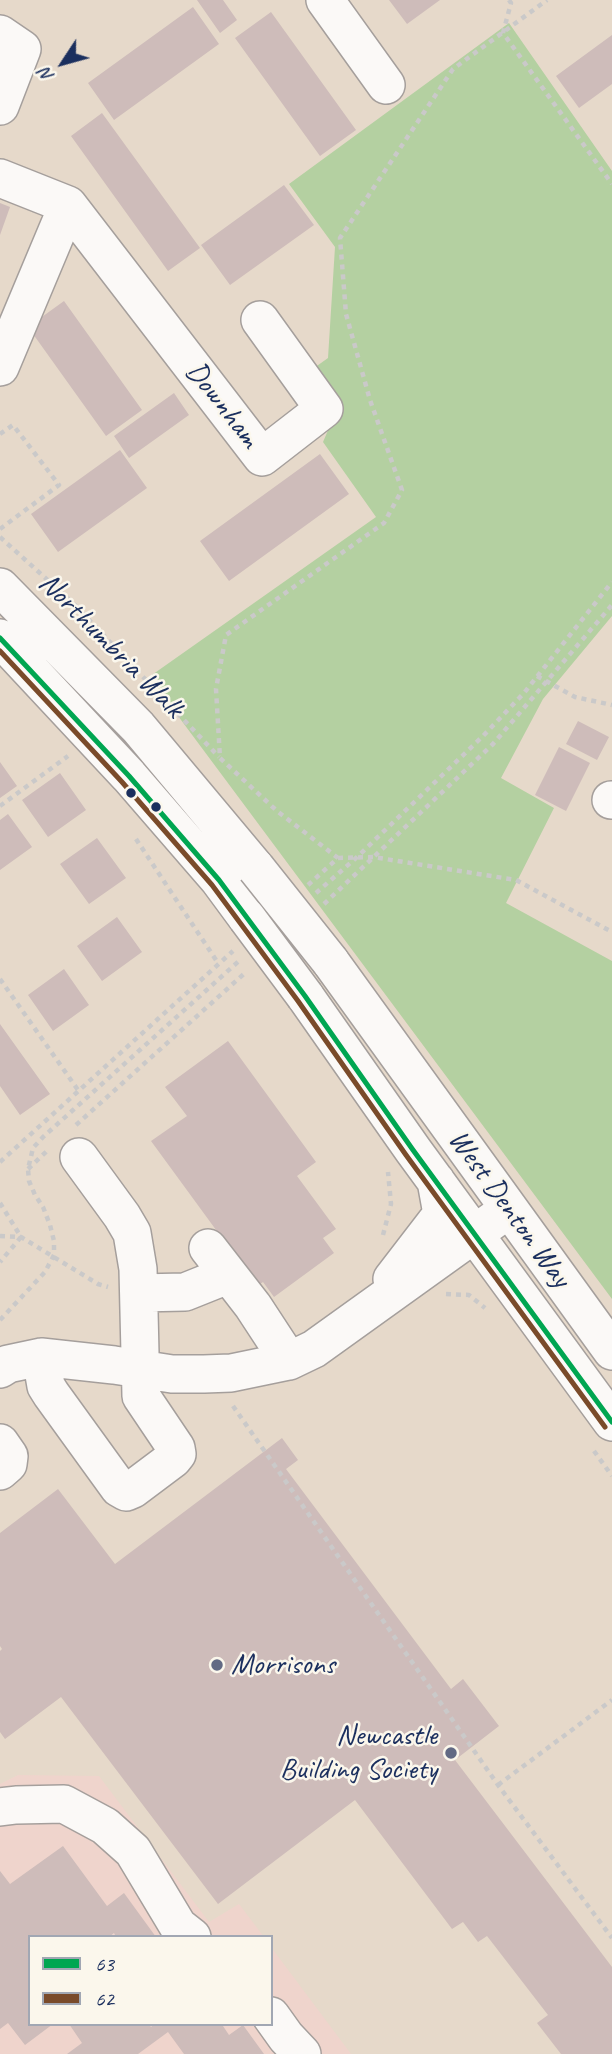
<!DOCTYPE html>
<style>
body{margin:0}
#map{position:relative;width:612px;height:2054px;overflow:hidden;background:#e6d9ca;font-family:Caveat,sans-serif}
canvas{display:block}
.legend{position:absolute;left:28px;top:1935px;width:245px;height:91px;box-sizing:border-box;background:#fbf7ec;border:2px solid #a1a7b3;margin:0;padding:9px 12px;list-style:none;font-size:21px;color:#1b2f5e}
.legend li{display:flex;align-items:center;gap:14px;height:35px}
.legend b{width:35px;border:2px solid #a1a7b3}
.north{position:absolute;left:28px;top:28px;width:70px;height:70px;-webkit-text-stroke:5px #fbf7ec;paint-order:stroke;rotate:234deg;font-size:19px;font-weight:700;line-height:28px;text-align:center;color:#1b2f5e}
.north::after{content:'';display:block;margin:auto;width:24px;height:32px;background:#1b2f5e;clip-path:polygon(50% 0,100% 100%,50% 72%,0 100%)}
</style>
<div id="map">
<canvas width="612" height="2054"></canvas>
<ul class="legend">
<li><b style="height:9px;background:#00a651"></b>63</li>
<li><b style="height:9px;background:#7a4b2a"></b>62</li>
</ul>
<div class="north">N</div>
</div>
<script>
const ctx = document.querySelector('canvas').getContext('2d');
ctx.lineJoin = 'round';
function paint(path, color) { ctx.fillStyle = color; ctx.fill(path, 'evenodd'); }
const shape = rows => new Path2D(rows.map(r => 'M' + r).join(''));
function trace(path, color, width, dash) { ctx.strokeStyle = color; ctx.lineWidth = width; ctx.lineCap = dash ? 'butt' : 'round'; ctx.setLineDash(dash || []); ctx.stroke(path); }
function drawText(font, color, halo, rows, align = 'center') {
  ctx.font = font + ' Caveat,sans-serif'; ctx.lineWidth = 5; ctx.setLineDash([]); ctx.textBaseline = 'middle'; ctx.strokeStyle = halo; ctx.fillStyle = color; for (const [text, x, y, turn = 0] of rows) {
    ctx.save(); ctx.translate(x, y); ctx.rotate((+turn || 0) * Math.PI / 180); ctx.textAlign = isNaN(turn) ? turn : align; if (halo) ctx.strokeText(text, 0, 0); ctx.fillText(text, 0, 0); ctx.restore();
  }
}
paint(shape([
 [18,1775,99,1776,209,1922,239,1904,264,1937,30,1937,30,2024,271,2024,271,1947,351,2054,0,2054,0,1784]
]), '#efd4cc');
paint(shape([
 [509,23,612,171,612,616,543,699,501,778,554,808,506,903,612,961,612,1299,149,677,376,517,323,442,338,407,314,368,328,358,335,247,289,184]
]), '#b4d0a1');
paint(shape([
 [197,0,223,0,237,20,220,33],
 [389,0,440,0,407,24],
 [193,7,219,44,114,120,88,83],
 [271,12,356,130,320,156,235,38],
 [612,35,612,84,579,108,556,76],
 [102,113,200,248,168,271,71,136],
 [284,185,314,225,230,285,201,245],
 [0,203,10,207,0,235],
 [64,301,142,410,106,436,28,327],
 [174,393,189,415,129,458,114,436],
 [120,450,147,488,58,552,31,514],
 [320,454,349,494,229,581,200,541],
 [578,721,609,737,597,760,566,744],
 [559,747,590,763,566,811,535,795],
 [0,762,17,786,0,798],
 [60,773,86,810,48,837,22,800],
 [8,814,32,847,0,870,0,820],
 [97,838,126,878,89,904,60,864],
 [117,917,142,952,102,981,77,946],
 [64,969,89,1005,53,1031,28,995],
 [0,1024,50,1094,20,1115,0,1086],
 [228,1041,316,1162,297,1176,336,1229,323,1238,334,1253,274,1297,263,1282,257,1286,151,1141,187,1116,165,1087],
 [282,1438,298,1460,286,1469,451,1689,463,1679,499,1726,455,1760,612,1967,612,2054,561,2054,537,2023,548,2015,487,1936,478,1942,463,1922,452,1929,355,1800,218,1904,61,1697,5,1739,0,1732,0,1651,2,1649,0,1646,0,1533,58,1489,115,1564],
 [63,1846,107,1906,124,1893,156,1937,116,1937,114,1933,109,1937,30,1937,30,2024,53,2024,25,2045,8,2023,0,2029,0,1871,10,1884],
 [69,2024,149,2024,151,2027,154,2024,225,2024,223,2026,229,2035,243,2025,264,2054,184,2054,168,2032,138,2054,67,2054,82,2043]
]), '#cebcba');
const minor = shape([
 [325,0,386,85],
 [0,34,22,49,0,106],
 [0,178,68,205,0,367],
 [68,205,262,457,324,409,260,320],
 [0,587,138,727,256,868],
 [0,638,129,776,219,880,247,918],
 [611,800,612,800],
 [330,961,612,1351],
 [305,996,413,1150,612,1422],
 [208,1248,253,1306,289,1361],
 [392,1279,442,1214,436,1181],
 [139,1293,185,1292,215,1280,226,1272],
 [41,1357,46,1386,51,1394,119,1488,126,1492,133,1489,173,1459,177,1454,176,1448,141,1396,138,1269,132,1233,122,1216,79,1157],
 [0,1369,8,1364,41,1357,114,1365,172,1374,204,1374,231,1373,289,1361,314,1349,509,1209],
 [0,1443,9,1456,8,1464,0,1471],
 [0,1807,16,1805,64,1804,105,1826,133,1851,178,1926,192,1937],
 [271,2016,286,2037,302,2054]
]);
trace(minor, '#a59f9c', 40);
trace(shape([
 [509,0,511,3,503,33,612,184],
 [0,434,13,425,59,485,0,529],
 [0,537,73,603,219,757],
 [537,676,575,697,612,705],
 [0,806,68,756],
 [136,839,218,963],
 [338,858,373,857,516,880,612,932],
 [308,885,338,858,277,811,220,758,216,689,226,635,384,523,402,490,370,400,346,314,340,238,453,69,547,0],
 [316,893,356,858,483,736,524,693,612,582],
 [324,904,493,744,612,605],
 [0,979,78,1090],
 [76,1125,246,972],
 [0,1162,233,951],
 [28,1169,48,1150],
 [0,1203,21,1237,0,1262],
 [383,1235,391,1204,388,1172],
 [0,1236,21,1237,98,1284,108,1287],
 [446,1294,469,1295,485,1308],
 [0,1320,45,1272,54,1255,54,1241,50,1225,43,1207,35,1195,29,1181,28,1169,33,1148,43,1137,240,960],
 [233,1406,498,1785,612,1938],
 [594,1451,612,1476],
 [498,1785,612,1700]
]), '#cac9c9', 4.5, [5, 5]);
trace(minor, '#fbf9f7', 37);
const minorBridge = shape([
 [256,868,330,961],
 [247,918,305,996]
]);
trace(minorBridge, '#a59f9c', 40, []);
trace(minorBridge, '#fbf9f7', 37);
trace(shape([
 [0,638,129,776,219,880,305,996,413,1150,612,1422]
]), '#00a651', 5);
trace(shape([
 [0,651,122,782,212,885,298,1001,406,1155,605,1427]
]), '#7a4b2a', 5);
for (const [x, y, r, color] of [
 [131,793,6,"#1b2f5e"],
 [156,807,6,"#1b2f5e"],
 [217,1665,7,"#626a84"],
 [451,1753,7,"#626a84"]
]) { const dot = new Path2D(); dot.arc(x, y, r, 0, 2 * Math.PI); ctx.fillStyle = color; ctx.fill(dot); trace(dot, '#fbf7ec', 2.5); }
drawText('30px', '#1b2f5e', '#fbf7ec', [
 ["Downham",222,405,52],
 ["Northumbria Walk",111,646,45],
 ["West Denton Way",509,1209,54]
]);
drawText('30px', '#1b2f5e', '#fbf7ec', [
 ["Morrisons",231,1665],
 ["Newcastle",437,1736,"right"],
 ["Building Society",437,1770,"right"]
], 'left');
</script>
